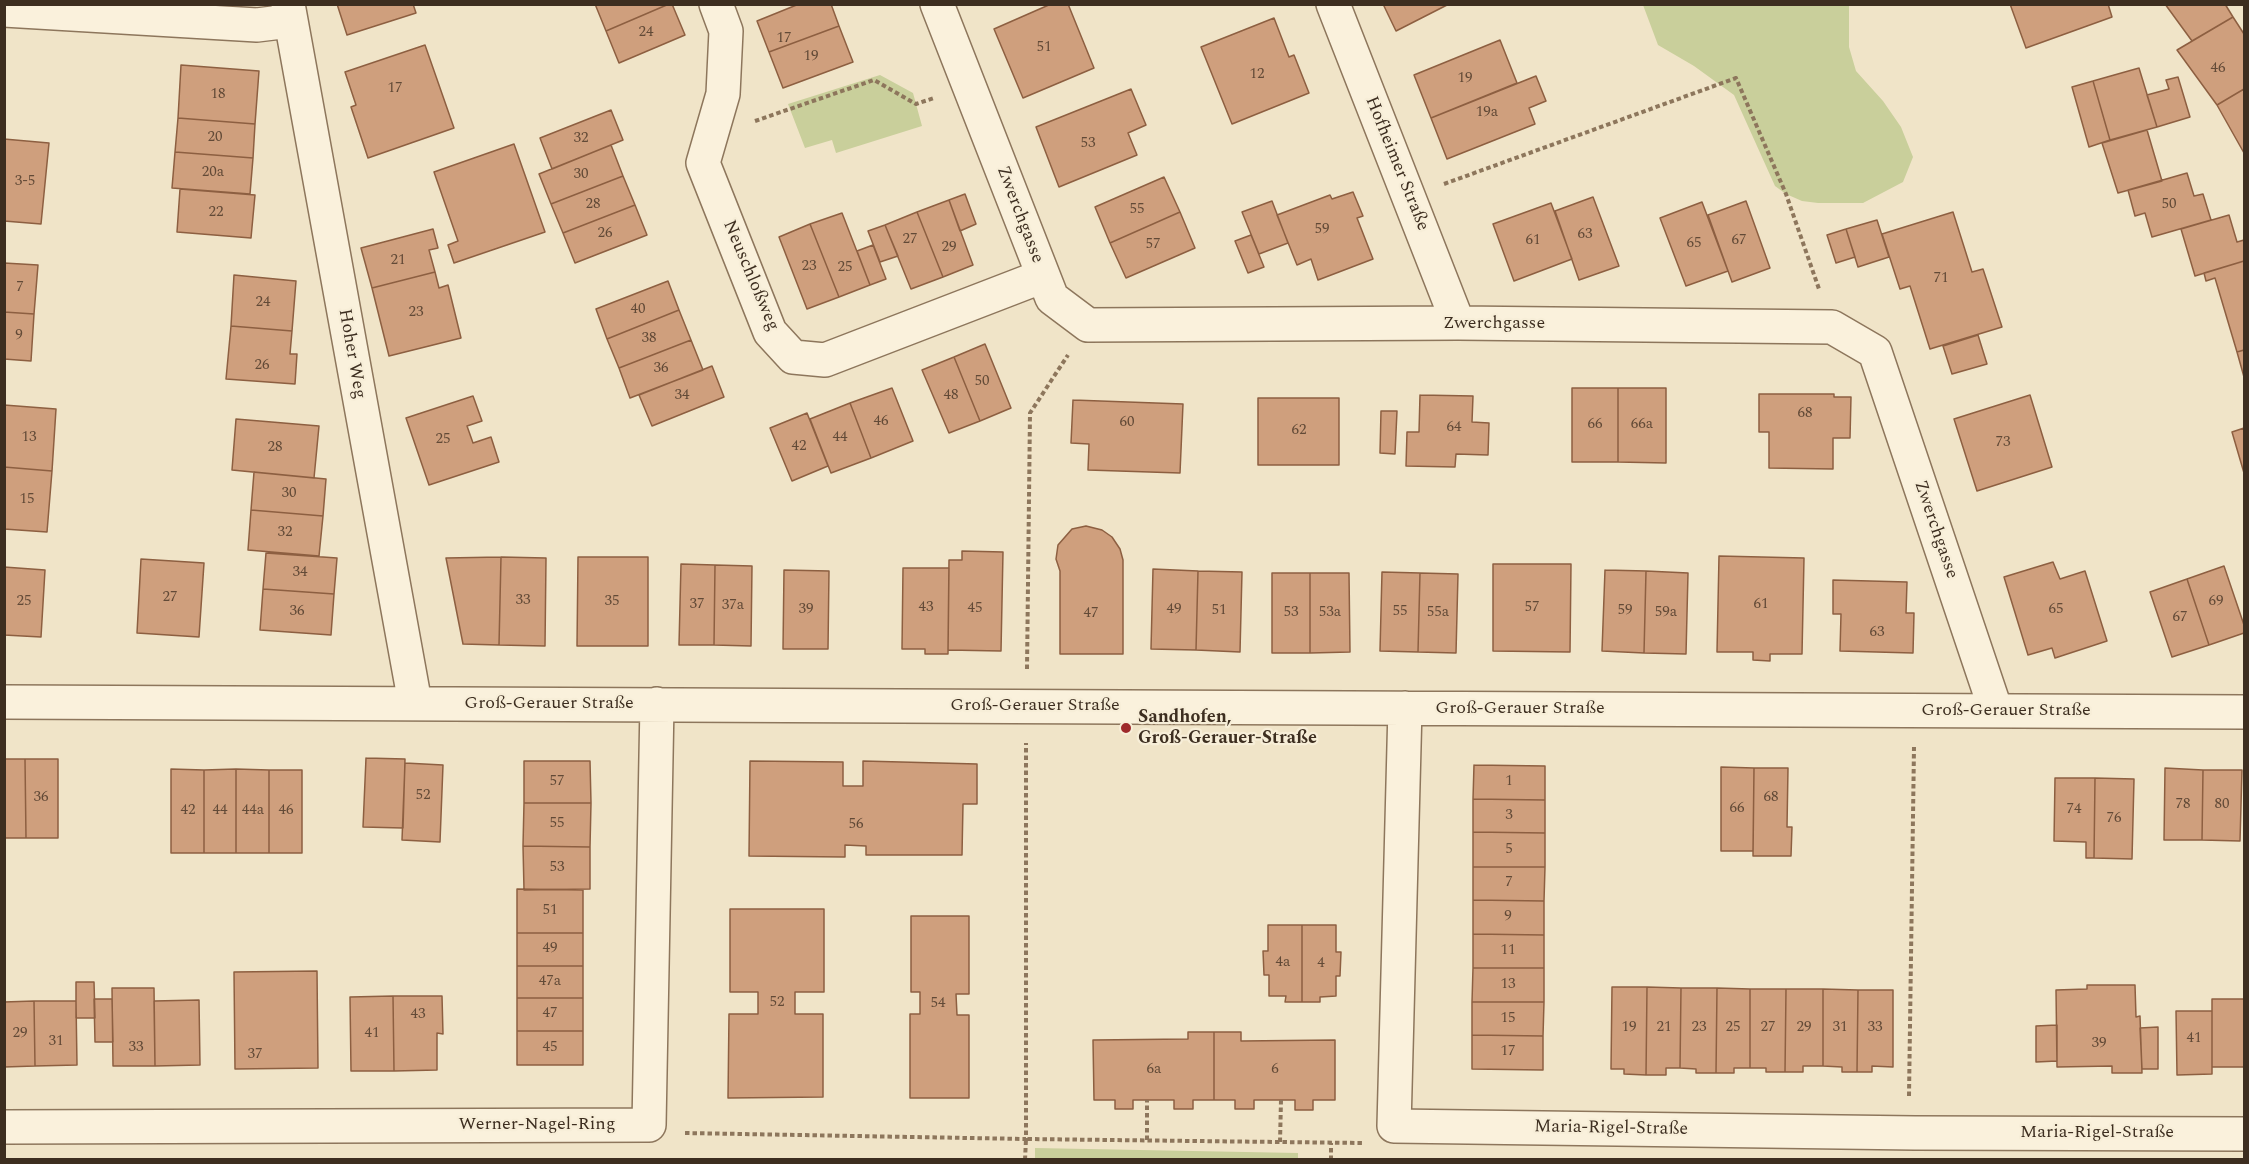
<!DOCTYPE html>
<meta charset="utf-8">
<style>
body{margin:0}
#map{position:relative;width:2249px;height:1164px;overflow:hidden;background:#f0e4c8;font-family:Spectral,serif}
canvas{display:block}
.frame{position:absolute;inset:0;border:6px solid #3d2e20;pointer-events:none}
</style>
<div id="map">
<canvas width="2249" height="1164"></canvas>
<div class="frame"></div>
</div>
<script>
const ctx = document.querySelector('canvas').getContext('2d');
ctx.lineJoin = 'round';
function paint(path, color) { ctx.fillStyle = color; ctx.fill(path, 'evenodd'); }
const shape = rows => new Path2D(rows.map(r => 'M' + r).join(''));
function trace(path, color, width, dash) { ctx.strokeStyle = color; ctx.lineWidth = width; ctx.lineCap = dash ? 'butt' : 'round'; ctx.setLineDash(dash || []); ctx.stroke(path); }
function drawText(font, color, halo, rows, align = 'center') {
  ctx.font = font + ' Spectral,serif'; ctx.lineWidth = 4.5; ctx.setLineDash([]); ctx.textBaseline = 'middle'; ctx.strokeStyle = halo; ctx.fillStyle = color; for (const [text, x, y, turn = 0] of rows) {
    ctx.save(); ctx.translate(x, y); ctx.rotate((+turn || 0) * Math.PI / 180); ctx.textAlign = isNaN(turn) ? turn : align; if (halo) ctx.strokeText(text, 0, 0); ctx.fillText(text, 0, 0); ctx.restore();
  }
}
paint(shape([
 [1643,5,1849,5,1849,47,1856,71,1883,101,1901,127,1913,157,1903,182,1863,203,1818,203,1802,201,1786,194,1775,186,1734,95,1694,66,1658,45],
 [880,75,913,93,922,126,836,153,832,140,805,148,788,104],
 [1035,1148,1298,1153,1298,1159,1035,1160]
]), '#c9cf9b');
const building = shape([
 [337,4,413,4,416,13,347,35,337,4],
 [595,4,669,4,606,31,595,4],
 [669,4,672,4,685,35,619,63,606,31,669,4],
 [799,4,831,4,839,26,769,52,757,21,799,4],
 [1051,4,1068,4,1094,68,1023,98,994,29,1051,4],
 [1383,4,1449,4,1396,31,1383,4],
 [2010,4,2108,4,2112,17,2026,48,2010,4],
 [2165,4,2225,4,2233,17,2192,41,2165,4],
 [2233,17,2244,34,2244,89,2217,105,2177,50,2233,17],
 [1274,18,1289,57,1294,55,1309,93,1232,124,1201,47,1274,18],
 [839,26,853,62,783,88,769,52,839,26],
 [1500,40,1517,83,1431,118,1414,75,1500,40],
 [425,45,454,128,368,158,351,107,356,105,345,72,425,45],
 [181,65,259,71,255,124,178,118,181,65],
 [2139,68,2157,127,2110,140,2093,81,2139,68],
 [1536,76,1546,101,1529,108,1535,124,1447,159,1431,118,1536,76],
 [2178,77,2190,117,2157,127,2147,95,2169,89,2166,80,2178,77],
 [2093,81,2110,140,2089,147,2072,87,2093,81],
 [1131,89,1146,125,1128,133,1137,155,1059,187,1036,127,1131,89],
 [2244,89,2244,153,2217,105,2244,89],
 [611,110,623,140,552,169,540,138,611,110],
 [178,118,255,124,253,158,175,152,178,118],
 [2147,130,2162,181,2118,193,2102,143,2147,130],
 [4,139,49,143,41,224,4,221,4,139],
 [514,144,545,232,454,263,448,245,458,241,434,172,514,144],
 [611,145,623,176,551,204,539,174,611,145],
 [175,152,253,158,250,194,172,188,175,152],
 [2187,173,2194,196,2203,194,2211,220,2152,237,2145,213,2135,216,2128,190,2187,173],
 [623,176,635,205,563,233,551,204,623,176],
 [1164,177,1180,212,1110,243,1095,207,1164,177],
 [180,189,255,195,251,238,177,232,180,189],
 [1353,192,1363,216,1357,218,1373,259,1318,280,1311,259,1297,265,1277,215,1330,195,1332,199,1353,192],
 [965,194,976,224,960,231,949,200,965,194],
 [1593,197,1619,266,1579,280,1555,211,1593,197],
 [949,200,973,265,943,277,917,212,949,200],
 [1272,201,1288,243,1259,254,1242,212,1272,201],
 [1746,201,1770,268,1732,282,1708,215,1746,201],
 [1702,202,1728,271,1686,286,1660,218,1702,202],
 [1551,203,1572,259,1514,281,1493,224,1551,203],
 [635,205,647,235,575,263,563,233,635,205],
 [917,212,943,277,911,289,885,225,917,212],
 [1180,212,1195,248,1126,278,1110,243,1180,212],
 [1953,212,1972,272,1983,269,2002,327,1930,349,1910,286,1900,289,1882,234,1953,212],
 [842,213,870,285,839,297,810,224,842,213],
 [2229,215,2237,242,2244,240,2244,261,2195,276,2181,229,2229,215],
 [1877,220,1889,257,1858,267,1846,229,1877,220],
 [810,224,839,297,807,309,779,237,810,224],
 [885,225,898,256,880,262,868,231,885,225],
 [433,229,438,248,429,250,435,272,372,288,361,248,433,229],
 [1846,229,1855,257,1836,263,1827,235,1846,229],
 [1251,235,1264,267,1248,273,1235,241,1251,235],
 [873,245,886,279,870,285,857,251,873,245],
 [2244,261,2244,350,2237,352,2215,278,2206,281,2204,273,2244,261],
 [4,263,38,265,34,314,4,312,4,263],
 [435,272,439,288,448,285,461,338,389,356,372,288,435,272],
 [234,275,296,281,292,331,231,326,234,275],
 [668,281,679,310,607,339,596,309,668,281],
 [679,310,691,340,619,368,607,339,679,310],
 [4,312,34,314,31,361,4,359,4,312],
 [231,326,292,331,290,354,297,354,295,384,226,379,231,326],
 [1978,335,1987,364,1952,374,1943,346,1978,335],
 [691,340,703,370,630,398,619,368,691,340],
 [985,344,1011,408,980,421,954,357,985,344],
 [2244,350,2244,377,2237,352,2244,350],
 [954,357,980,421,949,433,922,370,954,357],
 [712,366,724,397,652,426,639,395,712,366],
 [892,388,913,441,871,458,850,403,892,388],
 [1572,388,1618,388,1618,462,1572,462,1572,388],
 [1618,388,1666,388,1666,463,1618,462,1618,388],
 [1759,394,1834,394,1834,397,1851,397,1850,438,1833,438,1833,469,1769,468,1769,432,1759,432,1759,394],
 [1420,395,1473,396,1472,422,1489,423,1488,455,1456,454,1455,467,1406,466,1407,432,1419,432,1420,395],
 [2030,395,2052,467,1977,491,1954,419,2030,395],
 [473,396,482,421,467,426,473,443,491,437,499,462,429,485,406,418,473,396],
 [1258,398,1339,398,1339,465,1258,465,1258,398],
 [1073,400,1183,404,1180,473,1088,470,1089,444,1071,443,1073,400],
 [850,403,871,458,831,473,810,419,850,403],
 [4,405,56,409,52,471,4,467,4,405],
 [1381,411,1397,411,1395,454,1380,453,1381,411],
 [807,413,828,466,792,481,770,428,807,413],
 [236,419,319,426,314,478,232,470,236,419],
 [2244,428,2244,473,2232,432,2244,428],
 [4,467,52,471,47,532,4,529,4,467],
 [254,472,326,479,323,516,251,510,254,472],
 [251,510,323,516,319,556,248,550,251,510],
 [1086,526,1102,530,1112,537,1120,549,1123,560,1123,654,1060,654,1060,571,1056,559,1058,545,1072,529,1086,526],
 [962,551,1003,552,1001,651,948,650,949,560,962,560,962,551],
 [266,553,337,558,334,594,263,589,266,553],
 [1719,556,1804,558,1802,654,1770,654,1770,661,1753,660,1753,652,1717,652,1719,556],
 [501,557,499,645,463,644,446,558,501,557],
 [501,557,546,558,545,646,499,645,501,557],
 [578,557,648,557,648,646,577,646,578,557],
 [141,559,204,563,199,637,137,633,141,559],
 [2053,562,2060,579,2085,571,2107,641,2055,658,2052,648,2028,655,2004,577,2053,562],
 [681,564,715,565,714,645,679,645,681,564],
 [1493,564,1571,564,1570,652,1493,651,1493,564],
 [715,565,752,566,751,646,714,645,715,565],
 [2224,566,2244,625,2244,633,2209,645,2187,579,2224,566],
 [4,567,45,570,41,637,4,635,4,567],
 [903,568,949,568,948,654,925,654,925,649,902,649,903,568],
 [1153,569,1198,571,1196,650,1151,649,1153,569],
 [784,570,829,571,828,649,783,649,784,570],
 [1605,570,1646,571,1644,653,1602,651,1605,570],
 [1198,571,1242,572,1240,652,1196,650,1198,571],
 [1646,571,1688,573,1686,654,1644,653,1646,571],
 [1382,572,1420,573,1418,652,1380,651,1382,572],
 [1272,573,1310,573,1310,653,1272,653,1272,573],
 [1310,573,1349,573,1350,652,1310,653,1310,573],
 [1420,573,1458,574,1456,653,1418,652,1420,573],
 [2187,579,2209,645,2172,657,2150,592,2187,579],
 [1833,580,1907,582,1906,613,1914,613,1913,653,1840,651,1841,614,1833,614,1833,580],
 [263,589,334,594,331,635,260,630,263,589],
 [366,758,405,759,403,828,363,827,366,758],
 [4,759,25,759,26,838,4,838,4,759],
 [25,759,58,759,58,838,26,838,25,759],
 [524,761,590,761,591,803,524,803,524,761],
 [750,761,843,762,843,786,863,786,863,761,977,764,977,804,963,804,962,855,866,855,866,846,845,845,845,857,749,856,750,761],
 [405,763,443,765,440,842,402,840,405,763],
 [1474,765,1545,766,1545,800,1473,799,1474,765],
 [1721,767,1754,768,1753,851,1721,851,1721,767],
 [1754,768,1788,768,1787,827,1792,827,1791,856,1753,856,1754,768],
 [2165,768,2203,770,2202,840,2164,840,2165,768],
 [171,769,204,770,204,853,171,853,171,769],
 [236,769,269,770,269,853,236,853,236,769],
 [236,769,236,853,204,853,204,770,236,769],
 [269,770,302,770,302,853,269,853,269,770],
 [2203,770,2242,770,2240,841,2202,840,2203,770],
 [2055,778,2095,778,2094,858,2086,858,2086,842,2054,841,2055,778],
 [2095,778,2134,779,2132,859,2094,858,2095,778],
 [1473,799,1545,800,1545,833,1473,832,1473,799],
 [524,803,591,803,590,847,523,846,524,803],
 [1473,832,1545,833,1545,867,1473,867,1473,832],
 [523,846,590,847,590,889,524,890,523,846],
 [1473,867,1545,867,1544,901,1473,900,1473,867],
 [517,889,583,890,583,933,517,933,517,889],
 [1473,900,1544,901,1544,935,1473,934,1473,900],
 [730,909,824,909,824,992,795,992,795,1014,823,1014,823,1097,728,1098,729,1014,758,1014,758,992,730,992,730,909],
 [911,916,969,916,969,994,956,994,957,1015,969,1015,969,1098,910,1098,910,1014,920,1014,920,992,911,992,911,916],
 [1268,925,1302,925,1302,1002,1285,1002,1286,996,1269,996,1269,975,1264,975,1263,951,1268,951,1268,925],
 [1302,925,1336,925,1336,952,1341,952,1340,976,1336,976,1336,996,1320,997,1320,1002,1302,1002,1302,925],
 [517,933,583,933,583,966,517,966,517,933],
 [1473,934,1544,935,1544,968,1473,968,1473,934],
 [517,966,583,966,583,998,517,998,517,966],
 [1473,968,1544,968,1544,1002,1472,1002,1473,968],
 [317,971,318,1068,235,1069,234,972,317,971],
 [76,982,94,982,95,1018,76,1018,76,982],
 [2087,985,2135,985,2136,1017,2140,1016,2142,1073,2112,1073,2112,1066,2057,1067,2056,990,2087,989,2087,985],
 [1612,987,1647,987,1646,1075,1624,1074,1624,1069,1611,1069,1612,987],
 [1647,987,1681,988,1680,1068,1666,1068,1666,1075,1646,1075,1647,987],
 [112,988,154,988,155,1066,113,1066,112,988],
 [1681,988,1717,988,1716,1073,1696,1073,1696,1069,1680,1068,1681,988],
 [1717,988,1750,989,1750,1068,1734,1068,1734,1073,1716,1073,1717,988],
 [1750,989,1786,989,1785,1072,1766,1072,1766,1068,1750,1068,1750,989],
 [1786,989,1823,989,1823,1066,1803,1066,1803,1072,1785,1072,1786,989],
 [1823,989,1858,990,1857,1072,1842,1072,1842,1067,1823,1066,1823,989],
 [1858,990,1893,990,1893,1067,1872,1066,1872,1072,1857,1072,1858,990],
 [393,996,442,996,443,1034,437,1033,437,1070,394,1071,393,996],
 [393,996,394,1071,351,1071,350,997,393,996],
 [517,998,583,998,583,1031,517,1031,517,998],
 [94,999,112,999,113,1042,95,1042,94,999],
 [2212,999,2244,999,2244,1067,2212,1067,2212,999],
 [199,1000,200,1065,155,1066,154,1001,199,1000],
 [34,1001,35,1066,4,1067,4,1002,34,1001],
 [34,1001,76,1001,77,1065,35,1066,34,1001],
 [1472,1002,1544,1002,1543,1036,1472,1035,1472,1002],
 [2176,1011,2212,1011,2212,1074,2177,1075,2176,1011],
 [2057,1025,2057,1061,2036,1062,2036,1026,2057,1025],
 [2158,1027,2158,1069,2142,1069,2140,1028,2158,1027],
 [517,1031,583,1031,583,1065,517,1065,517,1031],
 [1188,1032,1214,1032,1214,1100,1193,1100,1193,1109,1174,1109,1174,1100,1133,1100,1133,1109,1115,1109,1115,1100,1094,1100,1093,1040,1188,1039,1188,1032],
 [1214,1032,1241,1032,1241,1041,1335,1040,1335,1100,1313,1100,1313,1110,1295,1110,1295,1100,1254,1100,1254,1109,1235,1109,1235,1100,1214,1100,1214,1032],
 [1472,1035,1543,1036,1543,1070,1472,1069,1472,1035]
]);
paint(building, '#cf9f7d');
trace(building, '#8d5f41', 1.5);
const minor = shape([
 [288,4,415,703],
 [716,4,726,31,723,94,703,163,770,332,793,357,825,360,1043,276],
 [937,4,1052,298,1088,325,1458,323,1832,327,1875,352,1996,711],
 [1333,4,1458,323],
 [4,10,257,25,290,21],
 [4,702,2244,712],
 [1405,708,1394,1126,1915,1133,2244,1134],
 [4,1127,649,1125,657,704]
]);
trace(minor, '#8d765c', 36);
trace(shape([
 [755,121,874,80,916,104,934,98],
 [1444,184,1736,78,1786,194,1819,289],
 [1027,669,1030,413,1068,355],
 [1909,1096,1914,747],
 [685,1133,1026,1139,1026,743],
 [1147,1140,1147,1100],
 [1280,1142,1281,1100],
 [1025,1160,1026,1139,1362,1143],
 [1331,1160,1331,1143]
]), '#8d765c', 4, [4.5, 3]);
trace(minor, '#faf1dc', 33);
for (const [x, y, r, color] of [
 [1126,728,6,"#9e2a2b"]
]) { const dot = new Path2D(); dot.arc(x, y, r, 0, 2 * Math.PI); ctx.fillStyle = color; ctx.fill(dot); trace(dot, '#f7eed8', 2); }
drawText('15px', '#624a37', null, [
 ["24",646,33],
 ["17",784,39],
 ["51",1044,48],
 ["19",811,57],
 ["46",2218,69],
 ["12",1257,75],
 ["19",1465,79],
 ["17",395,89],
 ["18",218,95],
 ["19a",1487,113],
 ["20",215,138],
 ["32",581,139],
 ["53",1088,144],
 ["20a",213,173],
 ["30",581,175],
 ["3-5",25,182],
 ["28",593,205],
 ["50",2169,205],
 ["55",1137,210],
 ["22",216,213],
 ["59",1322,230],
 ["26",605,234],
 ["63",1585,235],
 ["27",910,240],
 ["61",1533,241],
 ["67",1739,241],
 ["65",1694,244],
 ["57",1153,245],
 ["29",949,248],
 ["21",398,261],
 ["23",809,267],
 ["25",845,268],
 ["71",1941,279],
 ["7",20,288],
 ["24",263,303],
 ["40",638,310],
 ["23",416,313],
 ["9",19,336],
 ["38",649,339],
 ["26",262,366],
 ["36",661,369],
 ["50",982,382],
 ["34",682,396],
 ["48",951,396],
 ["68",1805,414],
 ["46",881,422],
 ["60",1127,423],
 ["66",1595,425],
 ["66a",1642,425],
 ["64",1454,428],
 ["62",1299,431],
 ["13",29,438],
 ["44",840,438],
 ["25",443,440],
 ["73",2003,443],
 ["42",799,447],
 ["28",275,448],
 ["30",289,494],
 ["15",27,500],
 ["32",285,533],
 ["34",300,573],
 ["27",170,598],
 ["33",523,601],
 ["25",24,602],
 ["35",612,602],
 ["69",2216,602],
 ["37",697,605],
 ["61",1761,605],
 ["37a",733,606],
 ["43",926,608],
 ["57",1532,608],
 ["45",975,609],
 ["39",806,610],
 ["49",1174,610],
 ["65",2056,610],
 ["51",1219,611],
 ["59",1625,611],
 ["36",297,612],
 ["55",1400,612],
 ["53",1291,613],
 ["53a",1330,613],
 ["55a",1438,613],
 ["59a",1666,613],
 ["47",1091,614],
 ["67",2180,618],
 ["63",1877,633],
 ["57",557,782],
 ["1",1509,782],
 ["52",423,796],
 ["36",41,798],
 ["68",1771,798],
 ["78",2183,805],
 ["80",2222,805],
 ["66",1737,809],
 ["74",2074,810],
 ["42",188,811],
 ["44",220,811],
 ["44a",253,811],
 ["46",286,811],
 ["3",1509,816],
 ["76",2114,819],
 ["55",557,824],
 ["56",856,825],
 ["5",1509,850],
 ["53",557,868],
 ["7",1509,883],
 ["51",550,911],
 ["9",1508,917],
 ["49",550,949],
 ["11",1508,951],
 ["4a",1283,963],
 ["4",1321,964],
 ["47a",550,982],
 ["13",1508,985],
 ["52",777,1003],
 ["54",938,1004],
 ["47",550,1014],
 ["43",418,1015],
 ["15",1508,1019],
 ["19",1629,1028],
 ["21",1664,1028],
 ["23",1699,1028],
 ["25",1733,1028],
 ["27",1768,1028],
 ["29",1804,1028],
 ["31",1840,1028],
 ["33",1875,1028],
 ["29",20,1034],
 ["41",372,1034],
 ["41",2194,1039],
 ["31",56,1042],
 ["39",2099,1044],
 ["33",136,1048],
 ["45",550,1048],
 ["17",1508,1052],
 ["37",255,1055],
 ["6a",1154,1070],
 ["6",1275,1070]
]);
drawText('18px', '#3d2e20', '#f7eed8', [
 ["Hofheimer Straße",1396,164,68],
 ["Zwerchgasse",1019,215,69],
 ["Neuschloßweg",750,276,67],
 ["Zwerchgasse",1494,324],
 ["Hoher Weg",351,354,80],
 ["Zwerchgasse",1935,530,71],
 ["Groß-Gerauer Straße",549,704],
 ["Groß-Gerauer Straße",1035,706],
 ["Groß-Gerauer Straße",1520,709],
 ["Groß-Gerauer Straße",2006,711],
 ["Werner-Nagel-Ring",537,1125],
 ["Maria-Rigel-Straße",1611,1129,1],
 ["Maria-Rigel-Straße",2097,1133]
]);
drawText('bold 18px', '#3d2e20', '#f7eed8', [
 ["Sandhofen,",1138,718],
 ["Groß-Gerauer-Straße",1138,739]
], 'left');
</script>
